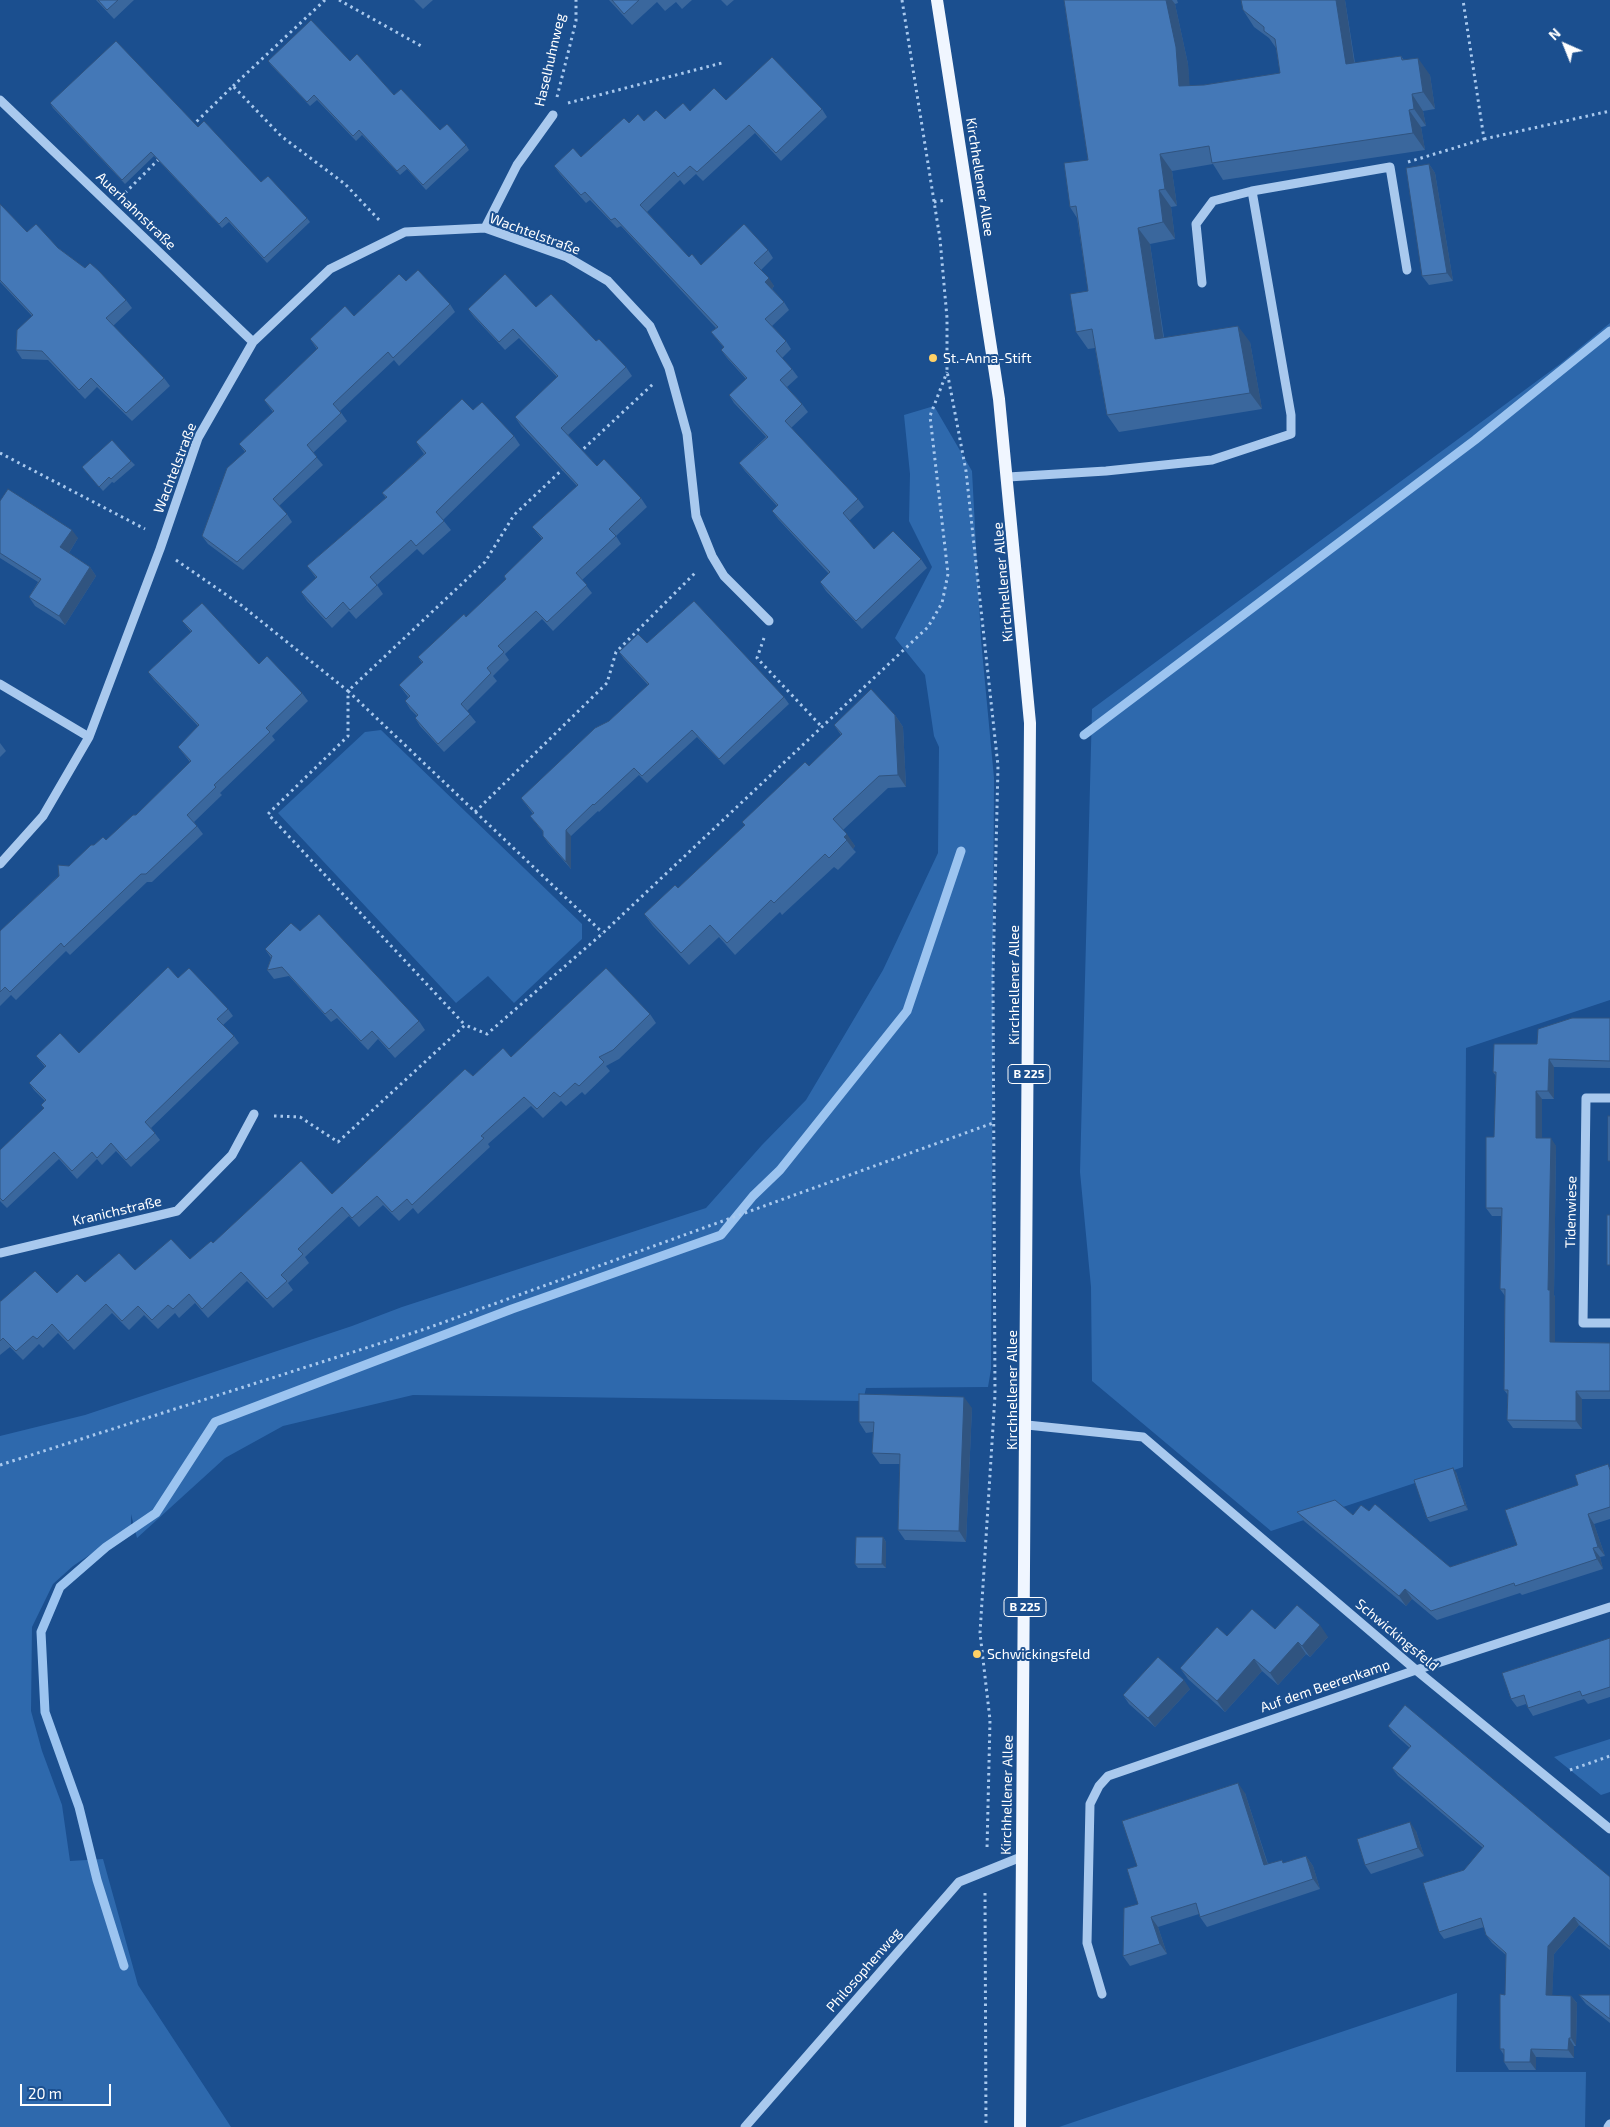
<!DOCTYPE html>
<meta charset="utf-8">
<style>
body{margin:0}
#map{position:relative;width:1610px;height:2127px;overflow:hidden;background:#1b4f8f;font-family:"Exo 2",sans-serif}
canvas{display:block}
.north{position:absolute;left:1540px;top:20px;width:50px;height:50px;-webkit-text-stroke:4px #1b4f8f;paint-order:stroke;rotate:316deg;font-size:14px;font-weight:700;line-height:20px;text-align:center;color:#fff}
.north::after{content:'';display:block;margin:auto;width:18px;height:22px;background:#fff;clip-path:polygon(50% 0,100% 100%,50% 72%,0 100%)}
.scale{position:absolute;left:20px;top:2084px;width:91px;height:22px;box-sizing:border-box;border:2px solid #fff;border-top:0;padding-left:6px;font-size:15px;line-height:18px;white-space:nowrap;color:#fff;-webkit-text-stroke:4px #1b4f8f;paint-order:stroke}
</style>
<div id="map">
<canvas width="1610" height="2127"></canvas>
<div class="north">N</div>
<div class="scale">20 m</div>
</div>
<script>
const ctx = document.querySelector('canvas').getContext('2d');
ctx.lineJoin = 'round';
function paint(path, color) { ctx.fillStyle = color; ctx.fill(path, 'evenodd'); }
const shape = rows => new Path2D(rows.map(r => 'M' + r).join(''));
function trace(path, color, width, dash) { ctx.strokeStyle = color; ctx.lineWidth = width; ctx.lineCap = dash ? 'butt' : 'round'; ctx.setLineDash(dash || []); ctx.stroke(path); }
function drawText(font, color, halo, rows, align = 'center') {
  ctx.font = font + ' "Exo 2",sans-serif'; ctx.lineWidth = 4; ctx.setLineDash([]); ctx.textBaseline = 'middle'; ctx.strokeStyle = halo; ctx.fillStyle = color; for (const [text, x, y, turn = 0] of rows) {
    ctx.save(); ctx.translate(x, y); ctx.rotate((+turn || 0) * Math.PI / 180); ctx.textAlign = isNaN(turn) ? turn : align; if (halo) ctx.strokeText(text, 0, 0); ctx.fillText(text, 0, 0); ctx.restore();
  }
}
paint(shape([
 [1610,323,1610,1000,1466,1048,1463,1467,1271,1531,1092,1381,1091,1287,1080,1172,1092,709,1560,364],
 [934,406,972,471,981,640,994,778,991,1369,988,1387,866,1388,863,1401,413,1395,283,1426,225,1458,137,1538,131,1514,131,1527,73,1566,53,1584,32,1627,31,1711,42,1751,62,1805,70,1861,103,1859,138,1985,231,2127,0,2127,0,1436,85,1415,352,1326,402,1307,706,1208,762,1145,806,1100,883,970,938,853,939,747,934,736,925,675,895,638,932,567,909,521,910,474,904,415],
 [381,730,582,924,582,939,514,1003,488,976,456,1003,278,813,365,732],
 [1610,1739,1610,1792,1601,1795,1554,1757],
 [1457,1993,1456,2072,1586,2072,1585,2127,1059,2127]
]), '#2e69ad');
trace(shape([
 [1084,735,1475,440,1610,331],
 [124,1966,97,1880,79,1807,45,1712,41,1632,60,1587,106,1547,156,1513,215,1422,512,1309,721,1235,753,1196,780,1170,907,1011,961,851]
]), '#9cc4f0', 9);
trace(shape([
 [339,0,423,47],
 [902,0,940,239,947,318,947,371,966,471,998,766,993,976,995,1395,980,1633,990,1720,987,1849],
 [233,86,325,0],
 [557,97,576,21,576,0],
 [568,103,722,63],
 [192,126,233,86,281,136,345,184,381,222],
 [1484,139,1610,111],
 [1408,162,1484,139,1463,0],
 [125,193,161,157],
 [934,202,946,200],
 [0,453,145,529],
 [579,453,653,384],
 [564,468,514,515,485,562,348,691,603,933],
 [176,560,241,605,348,691,348,736,268,814,465,1025],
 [764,638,757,658,821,726],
 [475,812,607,683,616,652,697,571],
 [274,1116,300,1117,338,1142,465,1025,487,1034,603,933,928,627,942,603,948,574,930,416,947,372],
 [0,1465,425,1329,993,1123],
 [1570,1770,1610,1756],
 [985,1893,986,2127]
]), '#a9c9ee', 3, [2.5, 4]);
trace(shape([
 [0,100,253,342],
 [1252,191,1390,167,1407,270],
 [485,228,517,165,553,115],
 [1008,477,1106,471,1212,460,1291,434,1291,415,1252,191,1213,201,1196,224,1202,283],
 [0,684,89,737],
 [0,864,43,816,89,737,160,549,198,438,253,342,330,269,405,232,485,228,567,257,608,281,650,326,669,368,687,434,696,516,712,556,724,576,769,621],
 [1610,1098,1586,1098,1583,1323,1610,1323],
 [0,1253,177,1211,232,1155,254,1114],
 [1027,1425,1143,1437,1416,1670,1610,1829],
 [1102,1994,1087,1943,1090,1804,1099,1786,1108,1776,1416,1670,1610,1607],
 [745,2127,959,1882,1021,1857],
 [1608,2127,1610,2124]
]), '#a9c9ee', 9);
trace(shape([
 [937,0,999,399,1030,723,1020,2127]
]), '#f0f6ff', 12);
paint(shape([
 [96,0,134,0,114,19],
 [414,0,433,0,423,9],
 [609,0,692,0,682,9,676,2,665,11,657,2,632,25],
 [721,0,734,0,727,6],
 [1064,0,1177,0,1178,3,1175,4,1188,64,1189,85,1204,85,1280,73,1276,48,1269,38,1254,27,1243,10,1241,0,1345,0,1355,63,1401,56,1404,60,1430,75,1435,109,1423,111,1426,126,1421,127,1425,150,1223,180,1213,164,1172,171,1177,206,1171,207,1175,239,1150,244,1164,337,1250,342,1262,409,1119,432,1107,415,1095,348,1088,349,1076,332,1088,291,1077,218,1070,207,1088,160],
 [268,61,350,61,440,130,466,145,469,150,426,190,407,169,400,175,362,135,356,141,317,100,310,106,271,65],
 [726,100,822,109,827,117,781,161,755,133,703,181,696,174,684,185,680,180,647,212,689,257,701,265,768,250,773,258,761,270,774,286,772,289,784,302,789,310,772,326,786,341,791,349,782,358,792,369,798,377,787,387,802,404,808,412,791,428,858,499,864,507,849,521,874,549,921,559,927,568,862,629,826,591,820,582,829,574,778,519,772,511,777,506,745,471,739,463,766,437,734,403,729,395,746,379,727,358,721,350,724,348,711,332,716,328,621,226,617,228,590,200,586,203,560,174,554,166,581,157,629,123,665,119],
 [50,103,198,127,261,182,307,218,310,222,267,263,229,222,222,228,154,156,125,184,53,108],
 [1429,164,1435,173,1453,281,1429,285,1422,276],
 [0,204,27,232,58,248,126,300,132,308,113,326,164,378,170,386,132,421,97,387,85,399,48,360,22,359,16,350,32,316,0,282],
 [406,281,450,304,455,312,399,366,394,360,340,411,347,421,313,453,323,465,279,506,287,514,292,522,243,570,208,544,202,536,245,452,239,444,273,412,264,400,317,349,310,339,354,316],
 [536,307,596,341,626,367,632,376,568,435,597,466,641,498,647,507,616,536,621,544,582,580,592,593,553,631,542,619,505,654,509,660,493,676,497,681,467,711,476,722,444,752,420,726,415,718,417,716,410,709,405,701,408,697,399,685,422,663,418,657,466,617,506,580,504,576,542,539,532,527,577,486,521,426,515,417,557,377,519,338,505,350,474,317,468,309],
 [473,410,514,436,520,445,443,520,451,530,423,555,417,549,377,585,383,594,356,619,349,611,332,628,307,601,301,592,316,578,307,566,386,498,382,493,424,454,416,442],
 [131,461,135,465,114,483,112,482,103,491,82,467],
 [0,501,78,538,69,553,90,567,96,576,65,625,35,606,29,597,38,582,0,558],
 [182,621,259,664,302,693,308,701,272,736,275,740,220,793,222,795,194,822,203,834,152,882,147,882,70,955,66,951,16,1000,11,995,0,1006,0,931,69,866,94,845,106,840,136,815,190,762,178,747,198,726,154,680,148,672,191,632],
 [647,643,784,697,789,704,724,765,697,737,647,783,639,775,599,812,598,811,571,836,571,869,548,843,543,836,543,832,530,816,533,814,521,798,609,721,648,685,624,659,619,652],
 [895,715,903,727,906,787,888,788,843,830,855,846,853,849,856,852,838,870,834,867,782,915,780,912,735,955,719,937,689,965,653,926,644,914,678,888,745,826,742,822,809,766,841,735,834,725],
 [0,743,6,751,0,757],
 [300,931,419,1021,425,1030,395,1058,378,1039,368,1050,337,1018,331,1022,289,976,274,979,267,970,271,958,265,949],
 [178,978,228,1009,233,1016,223,1025,234,1036,239,1043,151,1128,160,1140,131,1167,116,1151,102,1165,97,1159,77,1179,59,1159,7,1208,0,1201,0,1150,44,1109,41,1105,45,1101,34,1090,29,1083,45,1067,36,1056,79,1053],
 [650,1014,656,1023,619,1059,606,1066,610,1071,585,1095,582,1092,566,1106,561,1101,543,1118,531,1106,488,1144,490,1147,418,1214,413,1208,399,1221,383,1205,359,1227,349,1216,305,1257,309,1263,288,1283,293,1290,273,1308,247,1281,208,1318,195,1303,179,1318,175,1313,158,1329,144,1315,129,1330,112,1313,74,1350,58,1333,43,1348,39,1344,23,1360,10,1347,0,1355,0,1301,1,1301,57,1293,85,1282,135,1270,190,1259,213,1243,332,1194,473,1076,511,1057],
 [1610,1018,1610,1068,1554,1067,1554,1099,1542,1099,1542,1138,1556,1146,1554,1295,1555,1297,1555,1342,1610,1343,1610,1399,1582,1399,1582,1429,1513,1428,1507,1420,1508,1395,1504,1390,1505,1296,1500,1289,1501,1216,1492,1216,1486,1208,1494,1137,1496,1076,1493,1072,1537,1044],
 [972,1408,966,1542,905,1540,898,1530,900,1464,880,1464,872,1453,873,1432,866,1433,859,1422],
 [1610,1467,1610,1519,1594,1524,1605,1556,1600,1557,1603,1569,1522,1595,1520,1593,1437,1620,1412,1599,1406,1606,1304,1521,1297,1512,1353,1515,1369,1511,1450,1567,1517,1545,1578,1485],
 [1456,1472,1468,1510,1430,1522,1427,1518],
 [883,1537,886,1542,886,1568,858,1568,855,1564],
 [1275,1629,1328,1637,1310,1657,1306,1654,1278,1685,1262,1671,1225,1712,1188,1679,1180,1668,1227,1636],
 [1610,1638,1610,1697,1588,1704,1584,1699,1533,1716,1528,1708,1526,1704,1517,1707,1511,1699],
 [1190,1689,1155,1727,1129,1704,1123,1695],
 [1388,1726,1610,1877,1610,1950,1579,1925,1554,1954,1552,1995,1571,1996,1577,2003,1576,2046,1574,2046,1574,2058,1536,2057,1536,2070,1509,2070,1504,2062,1504,2055,1500,2049,1505,1995,1506,1955,1492,1943,1486,1935,1484,1927,1444,1939,1439,1932,1464,1870,1483,1848,1398,1776,1392,1768,1410,1748,1393,1733],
 [1245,1793,1268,1864,1284,1863,1306,1856,1313,1866,1320,1889,1207,1927,1200,1917,1199,1914,1158,1927,1167,1954,1130,1966,1123,1956,1138,1904,1137,1866],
 [1416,1831,1424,1856,1371,1874,1365,1865],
 [1579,1995,1610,1995,1610,2023,1586,2004]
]), '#3a679d');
paint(shape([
 [1166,0,1172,0,1175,4,1188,64,1191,102,1179,86],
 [1336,0,1345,0,1357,81,1346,64],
 [1418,58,1430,75,1435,109,1423,92],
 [1412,94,1423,111,1426,126,1414,109],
 [1409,110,1421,127,1425,150,1413,133],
 [1160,154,1172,171,1177,206,1165,189],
 [1429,164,1435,173,1453,281,1447,273],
 [1159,190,1171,207,1175,239,1163,222],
 [1138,228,1150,244,1166,356,1155,339],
 [769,278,774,286,771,290,765,282],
 [1238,326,1250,342,1262,409,1250,393],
 [72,530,78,538,67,556,60,547],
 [90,567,96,576,65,625,59,616],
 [895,715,903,727,906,787,898,775],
 [566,830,571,836,571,869,566,862],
 [847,834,855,846,853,849,844,837],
 [1549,1059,1554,1067,1554,1099,1548,1091],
 [1536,1091,1542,1099,1542,1145,1536,1138],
 [1551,1138,1556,1146,1554,1295,1555,1297,1555,1350,1550,1342,1548,1290],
 [1576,1391,1582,1399,1582,1429,1576,1421],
 [964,1397,972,1408,966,1542,959,1531],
 [1453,1468,1456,1472,1468,1510,1465,1505],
 [1588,1514,1594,1524,1605,1556,1598,1547],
 [883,1537,886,1542,886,1568,882,1564],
 [1593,1548,1600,1557,1603,1569,1597,1559],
 [1405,1589,1412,1599,1406,1606,1399,1596],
 [1320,1625,1328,1637,1310,1657,1302,1646],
 [1298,1642,1306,1654,1278,1685,1270,1673],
 [1254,1659,1262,1671,1225,1712,1217,1701],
 [1184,1680,1190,1689,1155,1727,1148,1718],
 [1238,1783,1245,1793,1271,1875,1264,1865],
 [1410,1822,1416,1831,1424,1856,1418,1848],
 [1306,1856,1313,1866,1320,1889,1313,1879],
 [1151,1917,1158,1927,1167,1954,1160,1944],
 [1574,1917,1579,1925,1554,1954,1552,2003,1546,1995,1548,1946],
 [1571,1996,1577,2003,1576,2046,1571,2038],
 [1569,2038,1574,2046,1574,2058,1568,2050],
 [1531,2049,1536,2057,1536,2070,1530,2062]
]), '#305480');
const building = shape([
 [98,0,118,0,107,10,98,0],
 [612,0,639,0,624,14,612,0],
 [1064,0,1166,0,1176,47,1179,86,1204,85,1280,73,1275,39,1264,31,1264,27,1243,10,1241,0,1336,0,1346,64,1401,56,1402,60,1418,58,1423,92,1412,94,1414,109,1409,110,1413,133,1212,163,1209,146,1160,154,1165,189,1159,190,1163,222,1138,228,1155,339,1238,326,1250,393,1107,415,1092,329,1076,332,1070,294,1088,291,1076,206,1070,207,1064,163,1088,160,1064,0],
 [311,20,350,61,357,54,394,95,401,89,440,130,447,124,466,145,423,185,404,165,397,171,359,130,353,136,314,95,307,102,268,61,311,20],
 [116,41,198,127,204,121,261,182,268,176,307,218,264,258,226,217,219,224,151,152,122,180,50,103,116,41],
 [772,57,822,109,776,153,749,125,697,172,690,166,678,177,674,172,640,205,689,257,692,254,701,265,744,224,768,250,754,263,769,278,765,282,784,302,765,319,786,341,776,351,792,369,780,380,802,404,785,421,858,499,843,513,874,549,893,531,921,559,856,621,820,582,830,572,772,511,778,505,739,463,768,437,729,395,747,378,721,350,724,347,711,332,718,327,615,218,611,220,585,192,581,195,554,166,573,148,581,157,624,118,629,123,638,114,644,121,656,110,665,119,683,103,690,111,714,88,726,100,772,57],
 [1429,164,1447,273,1422,276,1406,168,1429,164],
 [0,204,27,232,36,224,58,248,85,268,90,263,99,271,126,300,106,318,164,378,126,413,91,378,79,390,42,351,16,350,17,330,33,315,0,280,0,204],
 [418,270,450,304,393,358,388,352,333,404,341,413,307,445,317,457,273,499,287,514,237,562,202,536,227,468,246,451,239,444,274,411,264,400,318,348,310,339,345,306,354,316,399,274,406,281,418,270],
 [505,274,536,307,551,294,596,341,599,339,626,367,561,428,597,466,604,459,641,498,609,529,616,536,576,573,587,585,547,622,536,611,498,646,504,652,487,668,491,673,461,704,470,714,438,744,415,718,418,715,405,701,410,696,399,685,423,662,418,657,464,614,466,617,506,579,504,576,543,538,532,527,578,485,515,417,558,376,513,329,499,342,468,309,505,274],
 [462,399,473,410,482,402,514,436,436,512,444,521,416,546,411,540,370,577,377,585,350,610,343,602,326,619,301,592,317,577,307,566,387,497,382,493,426,453,416,442,462,399],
 [112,440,131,461,111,479,109,477,99,487,82,467,112,440],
 [8,489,72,530,60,547,90,567,59,616,29,597,41,579,0,553,0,501,8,489],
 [694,601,784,697,719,759,692,730,642,776,634,768,594,805,593,804,566,830,566,862,543,836,543,831,530,816,534,813,521,798,595,728,609,721,649,684,619,652,638,634,647,643,694,601],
 [202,603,259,664,267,656,302,693,266,728,270,732,214,785,216,787,187,815,197,826,146,874,141,874,64,947,61,943,10,992,5,987,0,992,0,931,59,876,58,865,69,866,91,845,94,845,103,837,106,840,133,815,136,815,191,761,178,747,199,725,148,672,192,631,182,621,202,603],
 [871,689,895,715,898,775,879,776,833,819,847,834,844,837,847,840,829,858,825,854,774,903,771,900,727,943,710,925,681,953,644,914,675,885,678,888,745,825,742,822,805,762,809,766,842,734,834,725,871,689],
 [319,914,419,1021,389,1049,372,1031,361,1041,331,1009,325,1014,282,967,267,970,272,956,265,949,291,923,300,931,319,914],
 [168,967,178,978,189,968,228,1009,217,1019,234,1036,145,1122,155,1133,126,1160,111,1143,97,1158,92,1152,72,1171,54,1152,3,1201,0,1198,0,1150,44,1108,41,1105,46,1100,29,1083,46,1066,36,1056,60,1033,79,1053,168,967],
 [606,968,650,1014,613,1050,599,1057,604,1062,579,1086,575,1083,560,1097,554,1092,537,1109,524,1097,481,1136,484,1138,412,1205,407,1199,392,1212,377,1196,352,1218,342,1207,298,1249,303,1254,281,1275,287,1281,267,1299,241,1272,202,1309,189,1294,173,1309,168,1305,152,1320,138,1306,122,1321,106,1304,68,1341,52,1324,37,1339,33,1336,16,1351,3,1338,0,1341,0,1301,1,1301,35,1271,57,1293,77,1274,85,1282,119,1253,135,1270,171,1239,190,1259,211,1241,213,1243,301,1161,332,1194,465,1069,473,1076,503,1048,511,1057,606,968],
 [1572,1018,1610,1018,1610,1061,1549,1059,1548,1091,1536,1091,1536,1138,1551,1138,1548,1290,1550,1290,1550,1342,1610,1343,1610,1391,1576,1391,1576,1421,1507,1420,1508,1390,1504,1390,1505,1289,1500,1289,1502,1208,1486,1208,1486,1137,1494,1137,1496,1072,1493,1072,1494,1044,1537,1044,1538,1029,1572,1018],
 [1608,1116,1610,1116,1610,1161,1608,1161,1608,1116],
 [1607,1215,1610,1215,1610,1265,1607,1265,1607,1215],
 [859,1394,964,1397,959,1531,898,1530,900,1454,872,1453,874,1422,859,1422,859,1394],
 [1608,1464,1610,1470,1610,1507,1588,1514,1598,1547,1593,1548,1597,1559,1515,1586,1514,1583,1431,1611,1405,1589,1399,1596,1297,1512,1335,1500,1353,1515,1361,1505,1369,1511,1375,1504,1450,1567,1517,1545,1505,1510,1578,1485,1575,1475,1608,1464],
 [1453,1468,1465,1505,1427,1518,1414,1480,1453,1468],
 [856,1537,883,1537,882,1564,855,1564,856,1537],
 [1297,1605,1320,1625,1302,1646,1298,1642,1270,1673,1254,1659,1217,1701,1180,1668,1217,1627,1227,1636,1252,1609,1275,1629,1297,1605],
 [1610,1638,1610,1687,1582,1696,1580,1691,1528,1708,1524,1695,1511,1699,1502,1673,1610,1638],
 [1158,1657,1184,1680,1148,1718,1123,1695,1158,1657],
 [1405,1705,1610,1877,1610,1947,1574,1917,1548,1946,1546,1995,1571,1996,1571,2038,1569,2038,1568,2050,1531,2049,1530,2062,1504,2062,1504,2049,1500,2049,1500,1994,1505,1995,1506,1953,1486,1935,1481,1918,1439,1932,1423,1883,1464,1870,1484,1846,1392,1768,1411,1746,1388,1726,1405,1705],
 [1238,1783,1264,1865,1282,1860,1283,1863,1306,1856,1313,1879,1200,1917,1196,1903,1151,1917,1160,1944,1123,1956,1124,1908,1138,1904,1127,1869,1137,1866,1122,1821,1238,1783],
 [1410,1822,1418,1848,1365,1865,1357,1839,1410,1822],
 [1579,1995,1610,1995,1610,2019,1579,1995]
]);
paint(building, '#4478b7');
trace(building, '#305480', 1);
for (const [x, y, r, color] of [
 [933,358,5,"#ffd166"],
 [977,1654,5,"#ffd166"]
]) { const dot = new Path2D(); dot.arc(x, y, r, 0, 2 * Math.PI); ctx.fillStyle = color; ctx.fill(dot); trace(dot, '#1b4f8f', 2); }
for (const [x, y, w] of [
 [1029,1074,42],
 [1025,1607,42]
]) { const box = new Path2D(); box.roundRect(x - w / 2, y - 9.5, w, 19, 4); ctx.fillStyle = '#1b4f8f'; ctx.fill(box); trace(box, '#fff', 1); }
drawText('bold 12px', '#fff', null, [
 ["B 225",1029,1074],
 ["B 225",1025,1607]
]);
drawText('14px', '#fff', '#1b4f8f', [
 ["Haselhuhnweg",550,60,-77],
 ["Kirchhellener Allee",980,177,81],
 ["Auerhahnstraße",136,211,44],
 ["Wachtelstraße",535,234,20],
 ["Wachtelstraße",175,468,-69],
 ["Kirchhellener Allee",1003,582,-95],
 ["Kirchhellener Allee",1014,985,-90],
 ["Kranichstraße",117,1211,-13],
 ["Tidenwiese",1571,1212,-89],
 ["Kirchhellener Allee",1012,1390,-90],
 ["Schwickingsfeld",1397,1635,40],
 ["Auf dem Beerenkamp",1325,1686,-19],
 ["Kirchhellener Allee",1007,1795,-89],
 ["Philosophenweg",864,1970,-49]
]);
drawText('14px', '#fff', '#1b4f8f', [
 ["St.-Anna-Stift",943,358],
 ["Schwickingsfeld",987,1654]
], 'left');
</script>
